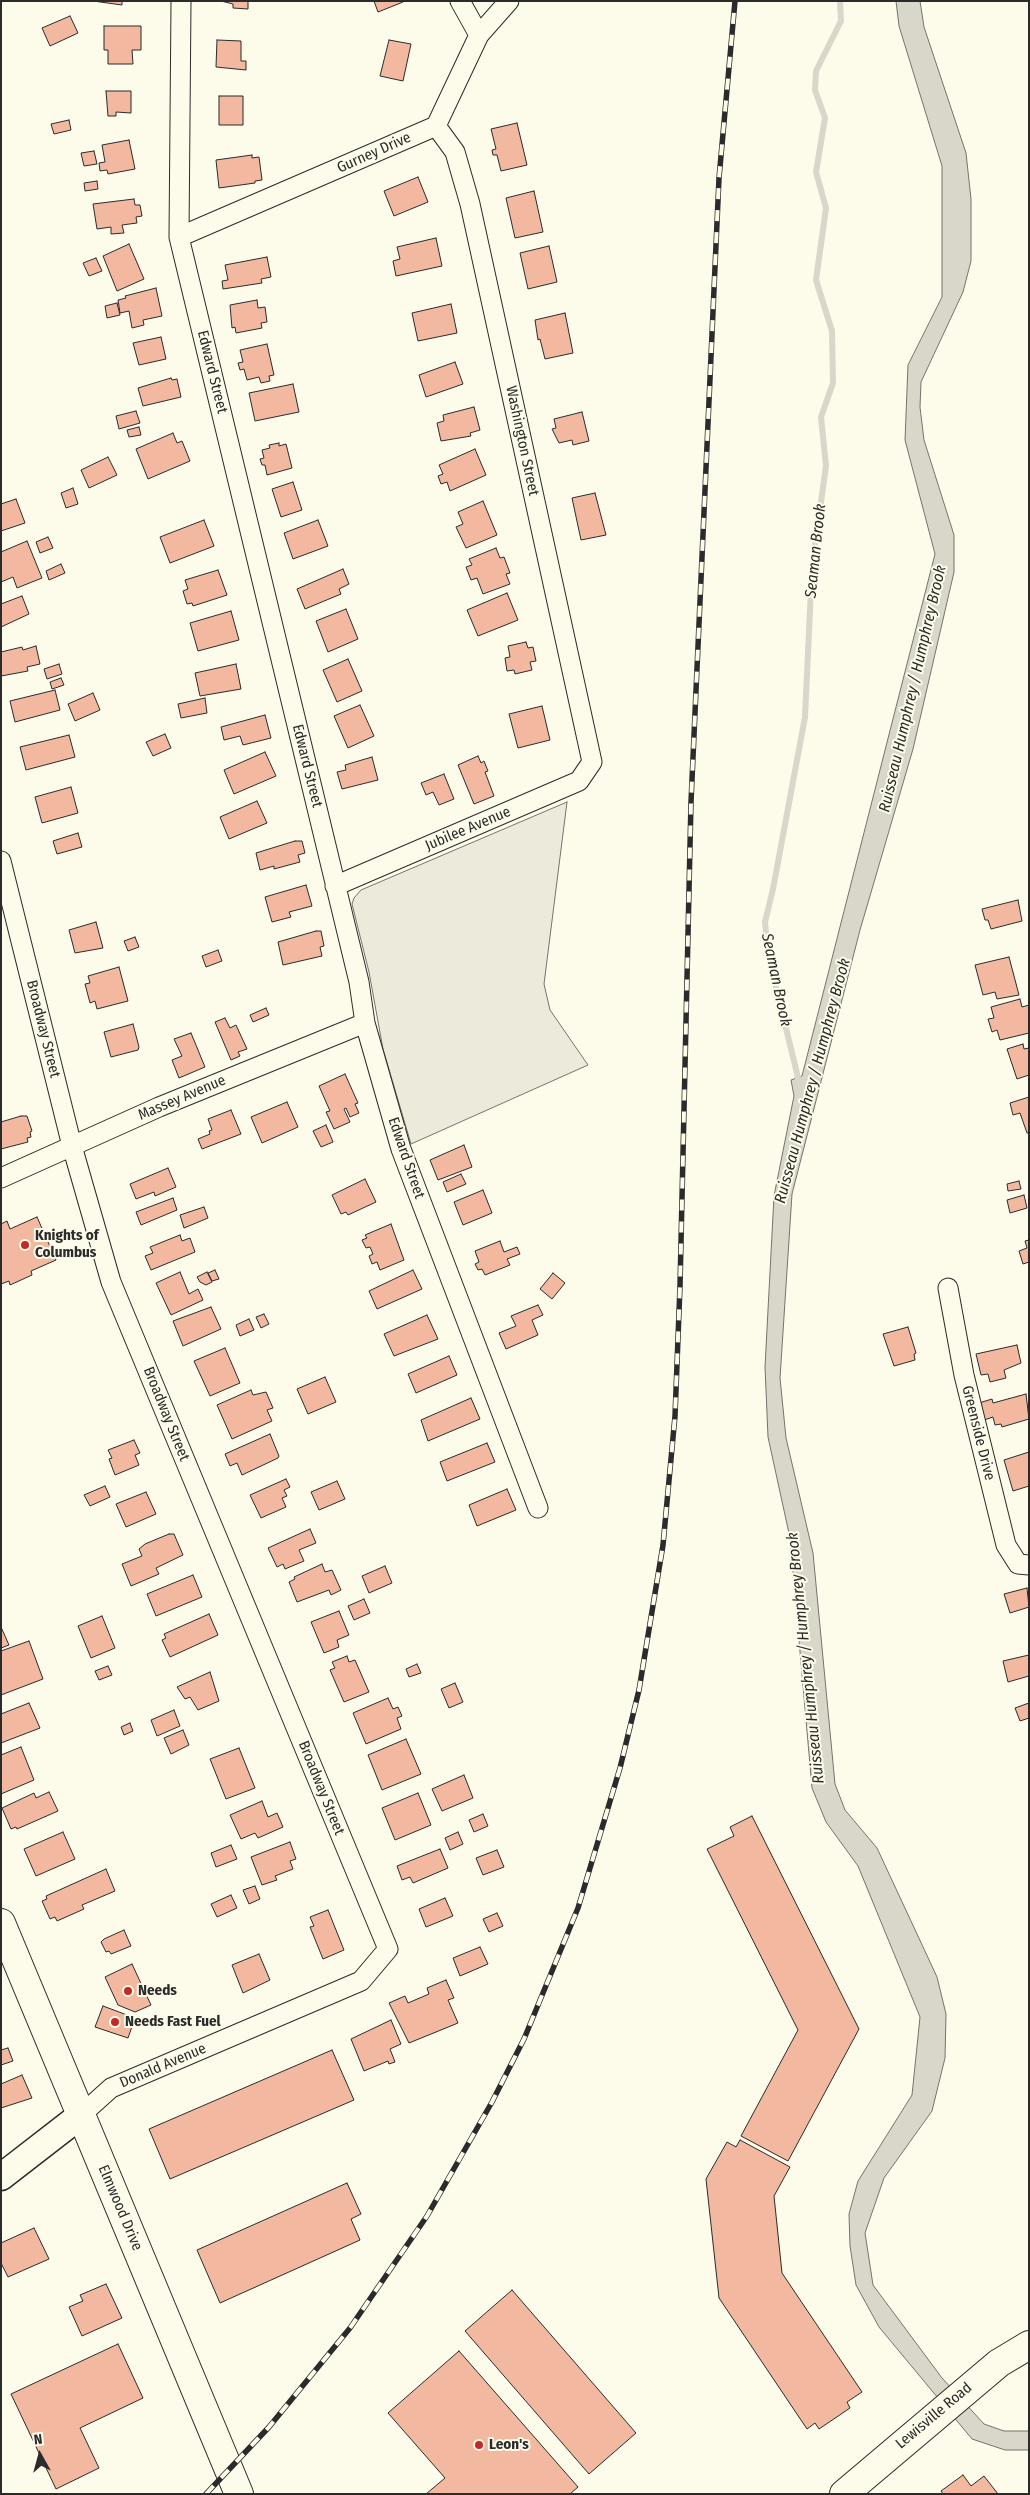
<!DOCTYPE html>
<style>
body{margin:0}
#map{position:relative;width:1030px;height:2495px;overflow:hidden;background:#fdfbea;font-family:"Fira Sans Condensed",sans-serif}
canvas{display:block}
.frame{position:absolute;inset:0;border:2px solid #2b2b2b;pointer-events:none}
.north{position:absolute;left:15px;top:2430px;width:50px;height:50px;-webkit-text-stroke:4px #fdfbea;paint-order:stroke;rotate:353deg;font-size:14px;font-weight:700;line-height:20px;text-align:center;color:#2b2b2b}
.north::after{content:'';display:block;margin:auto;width:18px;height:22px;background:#2b2b2b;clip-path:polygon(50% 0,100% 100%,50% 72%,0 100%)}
</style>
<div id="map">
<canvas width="1030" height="2495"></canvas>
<div class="frame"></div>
<div class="north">N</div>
</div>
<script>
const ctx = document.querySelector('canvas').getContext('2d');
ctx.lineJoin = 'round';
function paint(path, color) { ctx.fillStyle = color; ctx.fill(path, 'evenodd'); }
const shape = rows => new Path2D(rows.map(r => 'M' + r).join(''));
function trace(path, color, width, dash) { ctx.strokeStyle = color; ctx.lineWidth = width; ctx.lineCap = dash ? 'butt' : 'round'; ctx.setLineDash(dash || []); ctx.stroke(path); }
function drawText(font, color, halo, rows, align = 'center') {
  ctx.font = font + ' "Fira Sans Condensed",sans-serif'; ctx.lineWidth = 4; ctx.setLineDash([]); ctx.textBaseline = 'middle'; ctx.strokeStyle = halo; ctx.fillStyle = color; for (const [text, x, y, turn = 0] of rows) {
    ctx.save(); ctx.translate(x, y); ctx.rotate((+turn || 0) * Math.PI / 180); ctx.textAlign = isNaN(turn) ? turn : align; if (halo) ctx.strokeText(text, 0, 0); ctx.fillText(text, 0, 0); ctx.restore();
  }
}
const green = shape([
 [567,802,544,984,550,1010,588,1065,411,1144,383,1049,369,972,352,904,354,898,361,890,567,802]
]);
paint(green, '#ecebdb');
trace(green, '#74746e', 1);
const water = shape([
 [896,1,920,1,924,27,966,153,971,199,971,261,963,292,921,382,920,407,924,440,954,535,954,572,913,749,860,930,792,1194,780,1378,786,1438,813,1553,835,1784,845,1810,877,1848,937,1977,946,2014,945,2058,932,2111,884,2178,865,2233,873,2285,942,2378,984,2424,1004,2431,1029,2431,1029,2450,1005,2450,972,2439,879,2327,856,2285,850,2246,849,2214,858,2181,912,2095,920,2017,858,1866,826,1822,812,1788,790,1538,768,1437,765,1367,774,1196,794,1096,791,1080,802,1076,935,554,905,440,908,365,942,297,942,166,899,26,896,1]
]);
paint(water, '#d8d7c9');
trace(water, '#74746e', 1);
trace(shape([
 [800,1086,768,954,765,922,773,889,805,717,812,567,826,466,821,417,833,383,832,331,816,280,826,208,816,172,825,118,815,90,816,71,841,21,840,1]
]), '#d8d7c9', 6);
const building = shape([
 [93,1,122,1,122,5,93,1],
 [221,1,248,1,248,9,233,8,233,4,221,1],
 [374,1,402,1,403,2,378,12,374,1],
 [70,16,78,33,50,46,42,28,70,16],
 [104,26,141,26,141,50,132,50,133,64,108,64,108,50,104,50,104,26],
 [217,40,241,41,241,61,246,61,246,70,216,67,217,40],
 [389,40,411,44,403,81,380,76,389,40],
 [106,91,131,91,131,113,116,112,116,116,108,116,106,91],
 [219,96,243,96,243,125,219,125,219,96],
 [69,120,71,130,54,134,51,124,69,120],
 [517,123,527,165,501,171,497,155,493,155,492,150,496,149,491,129,517,123],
 [129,140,135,169,108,174,107,170,100,171,99,163,105,162,102,145,129,140],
 [94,151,97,164,84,166,81,153,94,151],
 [252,155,252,158,259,157,262,180,255,181,255,183,219,188,216,160,252,155],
 [418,177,428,202,394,216,384,191,418,177],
 [97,181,98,189,85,191,84,183,97,181],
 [534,191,543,232,515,238,506,198,534,191],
 [134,199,135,205,140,205,142,216,136,217,137,223,122,225,124,233,111,234,111,227,97,229,93,204,134,199],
 [436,238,442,266,396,276,393,261,400,259,397,247,436,238],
 [129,244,144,279,117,291,103,256,129,244],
 [549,246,557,282,528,289,520,253,549,246],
 [267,257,271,277,261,279,262,283,223,289,222,281,228,280,225,265,267,257],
 [96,258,102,271,89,276,83,263,96,258],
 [156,288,162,316,143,320,144,325,132,328,129,311,120,313,118,300,126,298,125,296,156,288],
 [257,300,258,308,265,307,267,322,261,323,262,328,236,333,235,327,232,328,230,305,257,300],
 [117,303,120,315,107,318,105,306,117,303],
 [451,304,457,333,418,341,412,313,451,304],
 [565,313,573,353,545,359,540,339,538,340,535,320,565,313],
 [161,337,166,359,139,365,133,343,161,337],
 [267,344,274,375,269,376,270,381,261,383,259,377,247,380,244,369,240,370,238,363,243,362,240,350,267,344],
 [455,362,463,384,426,397,419,375,455,362],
 [171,378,172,380,177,379,181,397,143,406,138,388,171,378],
 [293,384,299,412,255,421,249,393,293,384],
 [474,407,480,430,470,433,471,436,441,441,437,423,444,421,443,415,474,407],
 [136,411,140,423,119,429,116,416,136,411],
 [582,412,589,441,573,445,572,440,559,443,552,429,556,428,554,419,582,412],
 [139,427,141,435,129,437,127,430,139,427],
 [173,433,177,443,182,441,190,461,148,479,136,449,173,433],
 [279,443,279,446,286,444,292,468,267,475,265,465,262,465,260,459,264,458,262,450,270,448,269,445,279,443],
 [475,449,486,475,450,491,447,482,441,484,438,476,443,474,439,465,475,449],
 [108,457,117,475,89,488,81,470,108,457],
 [293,482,302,510,281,517,272,489,293,482],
 [73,488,78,504,66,508,61,493,73,488],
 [595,493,606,535,581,540,572,498,595,493],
 [16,499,25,523,1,531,1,504,16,499],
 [483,501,497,535,466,548,456,527,463,524,458,512,483,501],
 [204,520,214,546,170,563,160,537,204,520],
 [318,520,328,546,293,559,284,533,318,520],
 [48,537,53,548,40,553,36,542,48,537],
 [27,541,42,578,17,588,13,577,1,582,1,552,27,541],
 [496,548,500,558,504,557,510,573,506,574,510,584,483,594,477,578,471,580,466,567,472,565,469,559,496,548],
 [61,564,65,573,49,580,46,571,61,564],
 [343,569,349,584,339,589,341,594,305,609,297,589,343,569],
 [218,570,227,595,193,606,192,603,187,604,183,591,188,589,185,580,218,570],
 [507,593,518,620,478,636,467,610,507,593],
 [22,596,29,614,1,627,1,604,22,596],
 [346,609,358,639,328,652,316,621,346,609],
 [231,611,239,640,198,651,190,623,231,611],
 [526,642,528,648,533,647,536,661,530,662,532,670,515,674,514,670,507,671,505,658,510,657,508,646,526,642],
 [36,646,40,664,27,667,28,671,1,676,1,652,22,647,23,650,36,646],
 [348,659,362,691,337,702,323,670,348,659],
 [59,664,62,674,47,679,44,669,59,664],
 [236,664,241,689,200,696,195,673,236,664],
 [61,678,64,685,52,689,50,682,61,678],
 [55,690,60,710,15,722,10,701,55,690],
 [93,693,100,710,75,721,68,704,93,693],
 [205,698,207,713,181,718,178,704,205,698],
 [360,705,374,736,348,748,334,716,360,705],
 [542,706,550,740,518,748,509,714,542,706],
 [265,715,271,738,243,745,240,736,224,740,221,727,265,715],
 [165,734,171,748,153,756,146,742,165,734],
 [69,735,75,757,26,770,20,747,69,735],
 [265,752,276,776,234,794,224,770,265,752],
 [478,756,481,763,484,761,488,771,485,772,494,796,474,804,458,765,478,756],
 [372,757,378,780,342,789,337,772,346,770,345,765,372,757],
 [444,774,454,799,439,805,433,792,426,795,421,783,444,774],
 [71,787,78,813,42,823,35,797,71,787],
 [257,801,267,823,229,839,220,817,257,801],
 [78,833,82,847,57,854,53,841,78,833],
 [295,841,302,841,305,853,298,855,300,862,274,869,274,866,260,870,256,853,295,841],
 [306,885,312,906,289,912,291,917,272,922,265,897,306,885],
 [1018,900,1022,921,991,929,988,920,985,920,982,909,1018,900],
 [96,922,103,948,75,953,69,930,96,922],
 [316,931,321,931,324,946,320,947,322,956,283,965,278,942,316,931],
 [135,937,139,947,128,951,124,941,135,937],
 [218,950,222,961,206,967,202,956,218,950],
 [1009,957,1019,995,997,999,995,992,983,995,975,965,1009,957],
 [119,967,128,1001,97,1009,95,1001,90,1003,85,984,90,983,88,976,119,967],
 [1020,999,1022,1007,1029,1005,1029,1033,1000,1040,997,1030,992,1032,988,1019,994,1018,991,1007,1020,999],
 [266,1008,269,1015,253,1022,250,1015,266,1008],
 [225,1018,230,1028,236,1025,247,1049,238,1052,240,1056,231,1060,215,1022,225,1018],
 [133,1024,139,1047,138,1050,111,1057,104,1032,133,1024],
 [191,1033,205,1067,179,1078,172,1060,182,1056,174,1039,191,1033],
 [1023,1044,1024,1049,1029,1048,1029,1075,1017,1079,1007,1049,1023,1044],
 [345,1074,358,1103,355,1104,359,1113,350,1117,346,1108,344,1109,350,1122,334,1129,326,1112,330,1111,319,1086,345,1074],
 [1029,1097,1029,1133,1027,1133,1020,1113,1013,1115,1010,1103,1029,1097],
 [287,1102,298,1127,262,1143,251,1117,287,1102],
 [231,1110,241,1134,202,1149,198,1139,210,1134,209,1131,212,1130,208,1119,231,1110],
 [21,1116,27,1116,32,1131,30,1132,31,1137,27,1138,28,1142,1,1149,1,1122,21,1116],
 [326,1125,333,1142,321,1147,313,1131,326,1125],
 [464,1145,472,1167,438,1180,430,1160,464,1145],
 [168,1168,176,1187,155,1196,154,1192,136,1199,130,1184,168,1168],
 [461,1174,466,1184,447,1192,443,1182,461,1174],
 [365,1179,376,1202,348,1215,346,1212,341,1214,332,1195,365,1179],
 [1019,1181,1021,1189,1008,1191,1007,1184,1019,1181],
 [483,1190,492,1213,463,1225,454,1202,483,1190],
 [1024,1195,1027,1208,1010,1213,1007,1200,1024,1195],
 [173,1198,177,1210,141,1225,136,1212,173,1198],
 [204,1207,208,1218,184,1228,180,1215,204,1207],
 [37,1217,56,1260,31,1271,32,1275,10,1285,9,1281,1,1284,1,1224,7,1221,10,1229,37,1217],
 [391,1224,404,1260,380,1270,377,1262,372,1264,369,1256,373,1254,370,1247,366,1248,362,1240,367,1238,365,1235,391,1224],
 [180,1235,182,1241,190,1238,195,1252,151,1270,145,1256,153,1253,150,1247,180,1235],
 [1029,1240,1029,1262,1023,1264,1019,1251,1027,1248,1025,1241,1029,1240],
 [500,1241,504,1252,517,1247,520,1254,507,1259,510,1265,485,1275,482,1269,478,1270,475,1264,479,1262,475,1251,500,1241],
 [215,1270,219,1279,212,1281,208,1273,215,1270],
 [413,1270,422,1289,377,1309,369,1291,413,1270],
 [180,1272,189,1294,198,1289,203,1300,171,1315,156,1283,180,1272],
 [207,1272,212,1282,206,1285,200,1282,197,1277,207,1272],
 [553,1273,565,1283,552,1299,540,1289,553,1273],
 [538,1305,543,1315,532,1320,538,1335,506,1349,499,1333,516,1326,511,1316,538,1305],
 [211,1307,221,1329,183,1346,173,1321,211,1307],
 [264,1314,269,1324,261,1328,256,1317,264,1314],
 [427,1315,438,1339,394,1356,384,1334,427,1315],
 [249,1319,254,1330,240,1336,236,1325,249,1319],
 [908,1327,916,1353,914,1354,915,1360,894,1366,883,1334,908,1327],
 [1017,1345,1021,1363,1004,1370,1006,1378,990,1382,988,1374,981,1375,976,1354,1017,1345],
 [225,1348,240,1383,210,1396,194,1361,225,1348],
 [449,1356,457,1375,416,1393,408,1374,449,1356],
 [325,1377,336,1402,308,1414,297,1389,325,1377],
 [251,1390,253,1395,266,1392,273,1408,267,1410,272,1421,232,1439,217,1405,251,1390],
 [1026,1394,1029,1419,1002,1427,1001,1424,995,1425,993,1417,984,1420,979,1403,992,1399,993,1403,1026,1394],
 [471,1398,480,1419,428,1441,421,1420,471,1398],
 [270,1434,279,1456,278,1458,242,1475,237,1463,230,1466,225,1454,270,1434],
 [134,1440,140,1453,135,1455,139,1465,115,1475,109,1459,112,1458,108,1450,134,1440],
 [487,1443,495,1462,447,1481,440,1462,487,1443],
 [1029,1452,1029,1486,1013,1491,1004,1460,1029,1452],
 [286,1479,290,1487,284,1490,287,1496,282,1498,286,1507,261,1518,250,1495,286,1479],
 [337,1481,345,1499,319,1510,311,1492,337,1481],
 [105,1486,110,1497,90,1506,84,1495,105,1486],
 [507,1489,516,1510,477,1526,469,1505,507,1489],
 [146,1492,156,1514,126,1527,116,1504,146,1492],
 [310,1529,316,1543,299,1550,304,1561,285,1569,283,1564,277,1567,268,1548,310,1529],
 [169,1534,174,1534,183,1555,156,1568,159,1574,131,1586,122,1564,142,1556,139,1549,145,1544,169,1534],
 [322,1564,325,1572,332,1570,341,1590,331,1595,329,1590,297,1602,289,1582,295,1579,294,1577,322,1564],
 [385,1566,392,1583,369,1593,362,1576,385,1566],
 [193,1575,202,1597,156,1616,147,1594,193,1575],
 [1027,1588,1029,1607,1010,1613,1004,1594,1027,1588],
 [364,1599,370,1613,354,1620,348,1606,364,1599],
 [339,1611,349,1635,337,1640,339,1647,324,1653,311,1622,339,1611],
 [209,1614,218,1635,170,1657,162,1640,166,1638,164,1634,209,1614],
 [102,1616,115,1648,91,1658,78,1626,102,1616],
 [1,1627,9,1645,1,1648,1,1627],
 [29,1641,43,1679,1,1695,1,1651,29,1641],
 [1029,1655,1029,1676,1008,1682,1003,1661,1029,1655],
 [347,1656,349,1662,355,1660,369,1692,344,1702,330,1670,335,1668,332,1662,347,1656],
 [417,1664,421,1673,409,1677,406,1669,417,1664],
 [108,1666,112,1675,99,1680,95,1671,108,1666],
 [210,1672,219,1701,198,1710,190,1697,185,1699,177,1687,210,1672],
 [455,1683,463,1702,449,1708,441,1689,455,1683],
 [388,1698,393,1709,398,1707,402,1716,397,1718,401,1729,366,1744,353,1713,388,1698],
 [29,1703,40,1728,1,1743,1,1714,29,1703],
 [1029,1703,1029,1718,1020,1721,1015,1708,1029,1703],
 [174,1710,180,1726,157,1736,151,1720,174,1710],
 [130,1723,133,1731,124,1735,121,1727,130,1723],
 [183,1730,189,1745,171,1754,164,1738,183,1730],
 [406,1739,421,1774,382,1790,368,1755,406,1739],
 [21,1747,34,1780,1,1794,1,1755,21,1747],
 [239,1748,255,1788,226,1799,210,1759,239,1748],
 [464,1775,473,1798,442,1811,432,1789,464,1775],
 [49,1792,58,1811,17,1829,16,1827,11,1829,2,1808,34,1793,36,1798,49,1792],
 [418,1793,431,1825,395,1840,382,1808,418,1793],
 [262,1801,268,1817,277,1813,283,1827,258,1838,255,1833,241,1839,230,1815,262,1801],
 [483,1814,488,1826,474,1832,469,1820,483,1814],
 [752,1816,859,2029,788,2161,741,2136,798,2030,707,1849,734,1836,730,1827,752,1816],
 [63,1832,75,1859,36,1876,24,1849,63,1832],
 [458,1832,463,1844,450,1850,445,1838,458,1832],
 [290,1842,296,1859,290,1861,293,1869,275,1876,277,1880,262,1885,251,1857,290,1842],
 [231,1845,237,1859,216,1867,211,1853,231,1845],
 [440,1849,448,1868,413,1883,410,1877,402,1880,397,1866,440,1849],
 [497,1850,504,1867,483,1875,476,1858,497,1850],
 [106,1869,115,1891,82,1905,84,1909,57,1921,55,1917,50,1919,42,1901,47,1899,46,1896,106,1869],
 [255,1886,260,1899,249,1904,243,1890,255,1886],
 [231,1895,237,1908,217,1917,211,1904,231,1895],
 [445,1898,453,1916,426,1927,419,1909,445,1898],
 [328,1910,344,1950,323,1959,310,1927,314,1926,310,1917,328,1910],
 [497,1913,503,1926,489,1932,483,1919,497,1913],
 [124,1930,131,1946,111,1954,109,1951,106,1952,101,1942,104,1939,124,1930],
 [480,1947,488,1964,460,1976,453,1958,480,1947],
 [259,1954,270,1980,243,1993,232,1965,259,1954],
 [132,1964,151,2005,135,2012,118,2005,105,1977,132,1964],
 [446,1980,454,1998,448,2000,458,2023,409,2043,389,2003,405,1996,408,2003,429,1994,427,1988,446,1980],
 [103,2006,135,2018,128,2038,95,2027,103,2006],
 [391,2020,401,2044,390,2049,395,2062,389,2064,388,2061,364,2071,351,2039,391,2020],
 [8,2048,13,2061,1,2065,1,2050,8,2048],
 [332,2050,354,2100,170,2179,149,2129,332,2050],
 [22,2075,32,2098,1,2108,1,2084,22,2075],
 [740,2140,790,2167,774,2196,782,2273,862,2392,847,2402,850,2408,819,2429,815,2423,807,2429,719,2298,706,2179,727,2142,736,2147,740,2140],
 [347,2183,361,2214,351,2219,360,2240,220,2303,197,2250,347,2183],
 [34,2228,49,2259,8,2277,1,2263,1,2243,34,2228],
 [106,2284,122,2318,82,2336,69,2307,83,2301,80,2295,106,2284],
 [512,2290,636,2433,589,2474,465,2331,512,2290],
 [118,2344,143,2398,80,2428,99,2468,56,2489,11,2394,118,2344],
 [459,2351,578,2487,570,2494,426,2494,445,2478,388,2413,459,2351],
 [963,2475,971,2486,984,2476,998,2494,943,2494,941,2491,963,2475]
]);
paint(building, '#f2b8a0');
trace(building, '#2b2b2b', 1);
const street = shape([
 [181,1,179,237,359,982,365,1023,401,1149,538,1508],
 [460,1,479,35],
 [179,237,436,126,479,35,509,1],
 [1,861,72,1146,111,1282,388,1949,361,1981,111,2088,81,2115],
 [335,886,579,781,592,762,470,204,455,152,436,126],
 [1,1178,159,1107,365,1023],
 [948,1288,964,1375,1006,1545,1018,1564,1029,1565]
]);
const secondary = shape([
 [1,2177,81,2115]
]);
const primary = shape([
 [1,1923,239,2494],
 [844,2494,999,2363,1029,2345]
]);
trace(street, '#2b2b2b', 21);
trace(secondary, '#2b2b2b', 29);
trace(primary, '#2b2b2b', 30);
trace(street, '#fdfbea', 19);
trace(secondary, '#fdfbea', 26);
trace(primary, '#fdfbea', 28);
const rail = shape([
 [206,2494,269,2427,350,2328,427,2216,492,2102,524,2039,578,1908,620,1768,639,1690,663,1545,675,1416,680,1286,691,802,719,178,735,1]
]);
trace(rail, '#2b2b2b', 5.5);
trace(rail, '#fdfbea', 4, [11]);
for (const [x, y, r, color] of [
 [25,1245,5,"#c62828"],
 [128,1991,5,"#c62828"],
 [115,2022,5,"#c62828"],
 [479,2445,5,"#c62828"]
]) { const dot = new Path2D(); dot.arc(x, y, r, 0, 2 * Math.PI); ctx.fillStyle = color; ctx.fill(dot); trace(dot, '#fdfbea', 2); }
drawText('15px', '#2b2b2b', '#fdfbea', [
 ["Gurney Drive",374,153,-24],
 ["Edward Street",212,372,76],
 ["Washington Street",522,441,78],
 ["Edward Street",307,766,76],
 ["Jubilee Avenue",468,829,-23],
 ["Broadway Street",43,1029,76],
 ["Massey Avenue",182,1098,-23],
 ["Edward Street",406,1158,71],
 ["Broadway Street",166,1414,68],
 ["Greenside Drive",978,1433,76],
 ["Broadway Street",321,1788,68],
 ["Donald Avenue",163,2066,-23],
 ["Elmwood Drive",120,2208,67],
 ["Lewisville Road",934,2416,-40]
]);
drawText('bold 15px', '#2b2b2b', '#fdfbea', [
 ["Knights of",35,1236],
 ["Columbus",35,1253],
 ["Needs",138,1991],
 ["Needs Fast Fuel",125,2022],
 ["Leon's",489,2445]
], 'left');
drawText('italic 16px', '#2b2b2b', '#fdfbea', [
 ["Seaman Brook",816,551,-84],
 ["Ruisseau Humphrey / Humphrey Brook",913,689,-77],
 ["Seaman Brook",776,980,78],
 ["Ruisseau Humphrey / Humphrey Brook",813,1081,-75],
 ["Ruisseau Humphrey / Humphrey Brook",806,1658,-96]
]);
</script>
